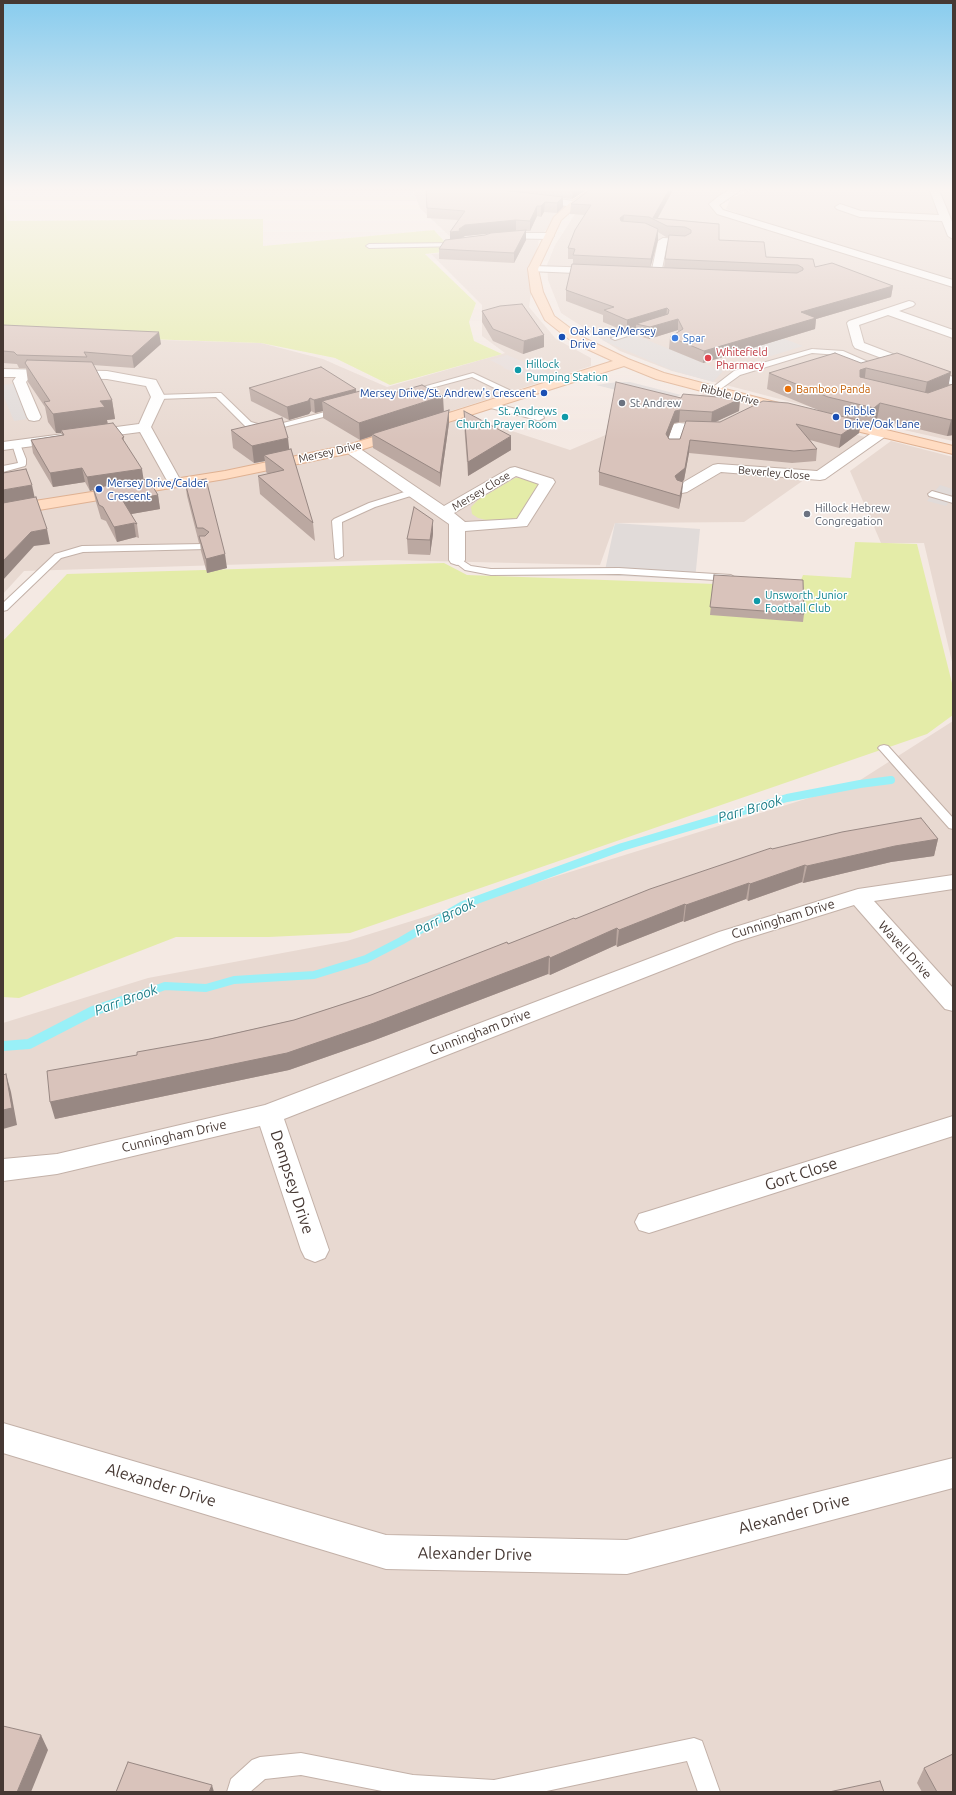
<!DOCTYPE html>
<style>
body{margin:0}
#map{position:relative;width:956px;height:1795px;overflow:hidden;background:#f4e9e3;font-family:Ubuntu,sans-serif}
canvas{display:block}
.frame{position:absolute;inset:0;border:4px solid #463833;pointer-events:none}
</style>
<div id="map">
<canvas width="956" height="1795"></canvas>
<div class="frame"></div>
</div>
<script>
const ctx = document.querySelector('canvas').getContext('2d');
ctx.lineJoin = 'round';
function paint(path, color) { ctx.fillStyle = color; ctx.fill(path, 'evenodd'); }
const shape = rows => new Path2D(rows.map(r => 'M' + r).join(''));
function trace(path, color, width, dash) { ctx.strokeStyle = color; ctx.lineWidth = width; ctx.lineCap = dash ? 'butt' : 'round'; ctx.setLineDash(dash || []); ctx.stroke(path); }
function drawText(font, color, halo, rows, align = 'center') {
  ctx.font = font + ' Ubuntu,sans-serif'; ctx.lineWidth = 3; ctx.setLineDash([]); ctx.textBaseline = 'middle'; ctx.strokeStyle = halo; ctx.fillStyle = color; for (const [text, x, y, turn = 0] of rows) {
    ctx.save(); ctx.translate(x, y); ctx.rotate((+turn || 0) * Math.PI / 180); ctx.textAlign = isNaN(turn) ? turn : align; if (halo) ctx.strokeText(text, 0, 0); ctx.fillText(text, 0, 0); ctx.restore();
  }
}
paint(shape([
 [412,188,583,188,576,191,539,239,529,307,556,339,591,358,591,366,451,411,570,450,705,393,865,437,744,522,615,523,600,565,388,560,24,571,3,594,3,335,261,343,323,359,387,387,505,353,482,336,482,305,431,254,465,251,420,208],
 [613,188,738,188,716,202,714,210,723,216,778,233,953,286,953,441,864,421,672,371,620,351,561,313,548,280,547,265,555,245,577,211],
 [755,188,953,189,953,281,763,223,726,209,731,198],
 [891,441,953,457,953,666,924,543,881,543,850,471],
 [953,721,953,1792,3,1792,3,1023,148,978,347,941,854,784]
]), '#e8d9d1');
paint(shape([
 [507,355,519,360,553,375,536,380,503,368,504,367,490,360]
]), '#e5dbd9');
paint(shape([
 [4,200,7,221,263,219,263,246,434,230,453,251,425,254,476,303,469,322,474,341,502,354,390,385,335,358,261,343,3,334],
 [515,478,523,478,540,484,519,519,486,520,478,518,472,514,471,507,478,500],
 [855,542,917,544,953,687,953,715,927,734,350,933,269,937,176,937,19,998,3,997,3,641,67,574,444,563,467,575,798,587,803,575,851,578]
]), '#e4eca8');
paint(shape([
 [761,330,803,346,771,356,752,348,768,343],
 [624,331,635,335,723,371,713,382,671,370,602,340],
 [26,382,42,417,14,421,3,395,3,385],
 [618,382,630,382,681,395,664,402,596,385],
 [940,485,953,489,953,502,950,501,946,506,927,501,930,497,929,495,932,491,936,490],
 [615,523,700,529,695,580,604,575]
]), '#e1dbd9');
trace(shape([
 [128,999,165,986,206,988,234,980,314,975,366,959,401,941,463,905,622,847,787,798,860,784,891,780]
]), '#99f0f7', 8);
trace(shape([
 [3,1046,29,1044,93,1011,131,998]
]), '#99f0f7', 10);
const lane = shape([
 [459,243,461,244,461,246,369,248,366,246,369,244,459,243],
 [651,325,653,326,653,328,615,340,611,338,651,325],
 [812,349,843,351,882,368,881,370,875,370,839,355,812,353,740,375,715,393,712,393,708,391,734,371,812,349],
 [473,373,522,396,518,398,515,398,472,377,409,394,405,392,473,373],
 [218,393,221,393,251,422,268,427,340,408,344,410,343,412,268,431,245,426,216,397,158,399,154,397,158,395,218,393],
 [487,403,493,403,543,416,544,418,540,420,537,420,487,407,487,403],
 [13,442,19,442,20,444,26,459,26,464,25,466,3,472,3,466,18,463,12,444,13,442],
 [414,489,418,492,417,494,375,507,342,522,343,556,338,559,335,558,332,521,334,519,369,503,414,489],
 [932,491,953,497,953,503,929,496,928,494,932,491],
 [204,544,209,547,207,549,83,552,61,558,7,610,3,611,3,603,55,554,82,546,204,544],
 [457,557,471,566,491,569,619,568,731,575,736,578,731,581,619,574,491,575,465,570,452,560,457,557],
 [884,745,888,746,953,818,953,829,949,828,880,750,878,748,880,746,884,745],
 [694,1738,702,1741,720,1792,698,1792,687,1761,542,1792,387,1792,301,1775,265,1779,250,1792,227,1792,231,1779,252,1760,260,1757,301,1753,413,1775,494,1780,694,1738]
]);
const street = shape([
 [732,188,744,188,719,205,723,210,953,280,953,287,717,214,709,204,719,196,732,188],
 [929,188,938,188,953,224,953,239,948,236,942,221,860,217,837,209,835,207,840,204,861,211,939,215,929,188],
 [534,196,574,201,579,204,574,207,531,201,529,199,531,197,534,196],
 [496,233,549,233,554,236,549,239,492,238,491,236,496,233],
 [663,238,684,239,689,242,684,245,667,244,661,274,656,277,651,274,658,241,663,238],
 [533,266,599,268,604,271,599,274,529,271,528,269,529,267,533,266],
 [909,301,913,302,915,304,913,306,899,311,953,330,953,338,888,315,859,325,864,343,953,377,953,385,855,348,853,345,847,323,849,321,909,301],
 [3,369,107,371,156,380,165,397,151,427,182,483,180,486,175,487,170,486,140,432,3,450,3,442,139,424,151,397,146,386,107,379,30,377,26,382,41,417,39,420,34,421,29,420,27,417,13,381,16,377,3,377,3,369],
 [679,423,713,426,718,427,720,430,718,433,713,434,684,432,678,450,668,450,666,447,672,427,674,424,679,423],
 [881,429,886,430,888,433,886,436,825,479,820,480,721,472,687,492,682,493,677,492,675,489,677,486,713,465,718,464,817,471,876,430,881,429],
 [351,445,356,446,444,506,510,468,515,467,553,479,555,482,527,526,465,531,465,560,463,563,457,565,451,563,449,560,449,524,346,452,344,449,346,446,351,445],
 [516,476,539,484,517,519,465,522,454,513,516,476],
 [953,875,953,889,874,901,953,988,953,1011,945,1009,854,905,735,942,284,1119,329,1250,325,1258,315,1262,305,1258,301,1250,260,1126,57,1174,3,1181,3,1159,57,1154,265,1105,719,932,858,889,953,875],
 [953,1116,953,1136,649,1233,639,1230,635,1222,639,1214,649,1211,953,1116],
 [3,1423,386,1535,627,1540,953,1458,953,1488,627,1574,386,1569,3,1453,3,1423]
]);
const secondary = shape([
 [592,188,603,188,577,206,561,220,538,269,543,292,554,316,582,337,628,359,664,373,794,407,796,410,794,413,789,414,656,379,624,366,351,453,225,479,3,516,3,506,225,471,348,445,613,361,574,343,545,320,531,292,528,269,554,217,571,202,592,188],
 [832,417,953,446,953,454,827,424,825,421,827,418,832,417]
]);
trace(lane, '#c3b1a8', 2);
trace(street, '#c3b1a8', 2);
trace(secondary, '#dfb192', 2);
paint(lane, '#fff');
paint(street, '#fff');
paint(secondary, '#ffdcc2');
paint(shape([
 [426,188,589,188,572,199,563,198,563,207,557,213,544,212,541,217,537,216,530,231,526,231,526,240,514,263,439,259,439,249,450,239,450,232,458,220,427,218],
 [516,231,522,231,501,232],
 [490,233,485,235,461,238,465,236],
 [592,188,674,188,658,218,719,224,719,240,766,257,815,267,893,286,891,297,816,319,815,329,703,363,669,349,670,337,678,332,678,330,649,339,636,335,636,329,627,332,603,322,603,315,566,301,566,290,573,264,573,259,568,259,568,248,585,215,570,214,571,204],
 [658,232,666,237,669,237,665,259,664,268,650,267,658,240],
 [482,311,544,347,523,354,493,341,482,322],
 [3,325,161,344,134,368,93,365,112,400,115,419,107,420,108,424,124,437,124,441,143,480,158,495,160,509,131,514,137,524,139,538,136,537,117,542,106,521,101,519,96,502,93,490,90,491,85,482,53,487,33,453,31,440,62,435,61,433,56,433,48,422,45,407,28,382,26,368,19,368,17,364,3,363],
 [861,363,948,386,953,384,953,435,947,436,877,419,871,424,861,422,859,433,839,448,810,440,817,449,816,461,792,463,689,453,684,480,682,482,682,494,679,509,599,485,599,472,681,398,740,399,739,411,715,422,720,422,818,410,767,389,769,373],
 [679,422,686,422,680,439,669,439,668,438,674,423],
 [249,388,356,389,356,392,376,398,443,412,449,410,449,423,440,487,373,448,372,436,360,440,323,418,323,411,315,413,311,411,309,414,289,420,251,401],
 [464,411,511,450,468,476,464,424],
 [231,430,289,450,313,523,315,541,260,494,258,476,268,474,266,472,265,461,254,463,233,448],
 [185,482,227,568,207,573,201,551,200,543,199,543,187,496],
 [433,534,430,555,408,554,407,539],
 [714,575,804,614,803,622,710,615],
 [938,839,934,856,891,862,803,883,802,882,748,901,746,899,684,922,683,921,617,947,616,945,550,975,548,974,375,1040,289,1070,55,1119,137,1055,294,1020,371,995,575,919,772,849],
 [924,1768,953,1792,922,1792,917,1783]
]), '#bba8a1');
paint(shape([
 [574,188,589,188,572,199,573,189],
 [670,188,674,188,656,221,653,218],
 [563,197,563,207,557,213,557,203],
 [545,202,544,212,541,217,541,206],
 [537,206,537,216,530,231,530,221],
 [624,215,623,226,620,218],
 [516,220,516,231,465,236,460,239,450,242,450,232,459,229,465,225],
 [658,229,658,240,650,269,651,259],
 [526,230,526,240,514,263,514,253],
 [893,286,891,297,816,319,815,329,703,363,704,351,801,312],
 [667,308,666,320,636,324,636,329,627,332,627,320],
 [678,319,678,330,649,339,650,327],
 [159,332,161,344,134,368,132,356],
 [544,335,544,347,523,354,524,341],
 [866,368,864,385,858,387,860,370],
 [951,372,948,389,924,398,927,382],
 [356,389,357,402,322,401,323,411,315,413,314,400],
 [443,396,444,413,372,434,372,436,360,440,359,423],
 [310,398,311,411,309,414,289,420,287,407],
 [740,399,739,411,711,424,712,412],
 [112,400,115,419,107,420,108,427,61,430,61,433,56,433,53,414,100,401],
 [880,403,877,419,871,424,874,408],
 [449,410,449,423,440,487,440,473],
 [680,410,679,422,674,423,665,447,666,434,675,411],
 [953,419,953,435,947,436,951,420],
 [861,421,859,433,839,448,841,435],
 [511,436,511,450,468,476,468,462],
 [288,438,290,456,264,455,265,461,254,463,252,446],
 [690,440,689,453,684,480,674,488,675,476],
 [82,468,85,482,53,487,50,473],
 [142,469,144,482,93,488,93,490,90,491,87,477],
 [683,482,682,494,679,509,680,496],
 [32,485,35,499,3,504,3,490],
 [158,495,160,509,126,515,123,501],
 [433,520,433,534,430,555,430,540],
 [134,523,136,537,117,542,114,527],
 [47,529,50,544,34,546,3,580,3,561,31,532],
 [225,554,227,568,207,573,206,559],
 [938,839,934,856,891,862,803,883,807,866,895,846],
 [805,865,802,882,748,901,750,884],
 [749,883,746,899,684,922,686,905],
 [685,904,683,921,617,947,619,930],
 [617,928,616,945,550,975,550,958],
 [549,956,548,974,375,1040,289,1070,55,1119,50,1102],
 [6,1074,11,1092,17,1125,3,1129,3,1110],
 [41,1735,48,1750,31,1792,17,1792],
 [212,1785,214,1792,209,1792]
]), '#988883');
const building = shape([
 [426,188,484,188,563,197,557,203,545,202,541,206,537,206,530,221,516,220,465,225,459,229,460,231,450,232,465,211,427,208,426,188],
 [592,188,670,188,653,218,719,224,719,240,764,242,766,257,813,259,815,267,832,263,893,286,801,312,816,318,704,351,670,337,683,329,678,319,650,327,636,324,668,314,669,310,667,308,627,320,604,310,614,307,566,290,572,264,797,273,803,270,803,268,798,265,665,259,669,235,685,236,691,233,691,230,685,227,667,226,649,217,624,215,620,218,621,221,645,223,658,229,651,259,573,255,575,249,568,248,575,230,591,205,571,204,592,188],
 [526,230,514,253,439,249,445,240,485,235,491,233,526,230],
 [522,304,544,335,524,341,493,329,482,311,500,306,522,304],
 [3,325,159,332,132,356,84,352,87,357,17,355,14,352,3,351,3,325],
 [835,353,861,363,897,353,951,372,927,382,866,368,860,370,860,377,928,393,953,384,953,419,951,420,880,403,874,408,828,397,769,373,835,353],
 [27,360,92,362,112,400,100,401,105,407,53,414,44,402,50,401,25,363,27,360],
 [321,367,356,389,314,400,310,398,308,401,287,407,249,388,321,367],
 [616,382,681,398,683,394,740,399,712,412,680,410,675,411,666,434,669,439,680,439,686,421,720,422,763,401,788,403,861,421,841,435,796,424,817,449,794,451,690,440,685,468,675,476,677,480,683,482,680,496,599,472,616,382],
 [422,385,443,396,359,423,322,401,364,390,376,398,422,385],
 [449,410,440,473,372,434,449,410],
 [464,411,511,436,468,462,464,411],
 [282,418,288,438,252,446,231,430,282,418],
 [113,423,124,437,122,438,142,469,87,477,82,468,50,473,31,440,64,435,61,430,113,423],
 [291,449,313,523,258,476,284,470,264,455,291,449],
 [26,469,32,485,3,490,3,473,26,469],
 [148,479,158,495,123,501,137,524,134,523,114,527,103,507,99,505,93,488,148,479],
 [206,479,225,554,206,559,199,536,205,536,209,532,203,528,197,528,185,482,206,479],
 [36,497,47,529,31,532,3,561,3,503,36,497],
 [414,507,433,520,430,540,407,539,414,507],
 [714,575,803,580,804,614,710,607,714,575],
 [921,818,938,839,895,846,807,866,805,865,750,884,749,883,686,905,685,904,619,930,617,928,550,958,549,956,374,1023,287,1053,50,1102,47,1071,137,1055,137,1052,210,1039,294,1020,371,995,507,942,508,944,574,918,575,919,650,889,771,848,772,849,842,832,921,818],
 [6,1074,12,1108,3,1110,3,1075,6,1074],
 [3,1726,41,1735,17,1792,3,1792,3,1726],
 [953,1754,953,1792,937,1792,924,1768,953,1754],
 [128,1762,212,1785,209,1792,116,1792,128,1762],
 [880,1781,884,1792,829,1792,880,1781]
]);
paint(building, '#d9c3bb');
trace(building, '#988883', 1);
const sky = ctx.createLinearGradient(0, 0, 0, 440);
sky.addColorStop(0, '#8ce');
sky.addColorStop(0.43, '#faf5f2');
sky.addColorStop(1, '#faf5f200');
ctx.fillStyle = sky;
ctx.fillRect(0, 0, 956, 440);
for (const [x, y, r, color] of [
 [562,337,4,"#1a4fb4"],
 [675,338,4,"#3f7fe0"],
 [708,358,4,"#e0444e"],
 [518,370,4,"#0f9aa8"],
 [788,389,4,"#e8710a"],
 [544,393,4,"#1a4fb4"],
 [622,403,4,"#6b7280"],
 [565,417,4,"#0f9aa8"],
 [836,417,4,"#1a4fb4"],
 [99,489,4,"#1a4fb4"],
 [807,514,4,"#6b7280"],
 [757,601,4,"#0f9aa8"]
]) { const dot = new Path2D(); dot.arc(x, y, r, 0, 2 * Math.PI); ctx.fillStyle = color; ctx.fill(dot); trace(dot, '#fff', 1.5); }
drawText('11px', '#164399', '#fff', [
 ["Oak Lane/Mersey",570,331],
 ["Drive",570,344],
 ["Mersey Drive/St. Andrew's Crescent",536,393,"right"],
 ["Ribble",844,411],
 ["Drive/Oak Lane",844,424],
 ["Mersey Drive/Calder",107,483],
 ["Crescent",107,496]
], 'left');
drawText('11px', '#366cbe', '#fff', [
 ["Spar",683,338]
], 'left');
drawText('11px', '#be3a42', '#fff', [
 ["Whitefield",716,352],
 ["Pharmacy",716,365]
], 'left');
drawText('11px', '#0d838f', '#fff', [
 ["Hillock",526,364],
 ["Pumping Station",526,377],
 ["St. Andrews",557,411,"right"],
 ["Church Prayer Room",557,424,"right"],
 ["Unsworth Junior",765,595],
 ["Football Club",765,608]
], 'left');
drawText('11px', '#c56008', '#fff', [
 ["Bamboo Panda",796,389]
], 'left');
drawText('11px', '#463833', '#fff', [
 ["Ribble Drive",730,395,14],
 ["Mersey Drive",330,452,-13],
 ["Beverley Close",774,473,5],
 ["Mersey Close",481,491,-31]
]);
drawText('11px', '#5b616d', '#fff', [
 ["St Andrew",630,403],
 ["Hillock Hebrew",815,508],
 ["Congregation",815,521]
], 'left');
drawText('13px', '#463833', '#fff', [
 ["Cunningham Drive",783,919,-17],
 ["Wavell Drive",905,950,48],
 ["Cunningham Drive",480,1032,-21],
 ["Cunningham Drive",174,1136,-13]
]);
drawText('italic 14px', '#1d7f89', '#fff', [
 ["Parr Brook",750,809,-16],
 ["Parr Brook",445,917,-27],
 ["Parr Brook",126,1000,-20]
]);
drawText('16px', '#463833', '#fff', [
 ["Gort Close",801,1174,-18],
 ["Dempsey Drive",292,1182,72],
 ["Alexander Drive",161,1485,17],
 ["Alexander Drive",794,1514,-15],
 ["Alexander Drive",475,1554,1]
]);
</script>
